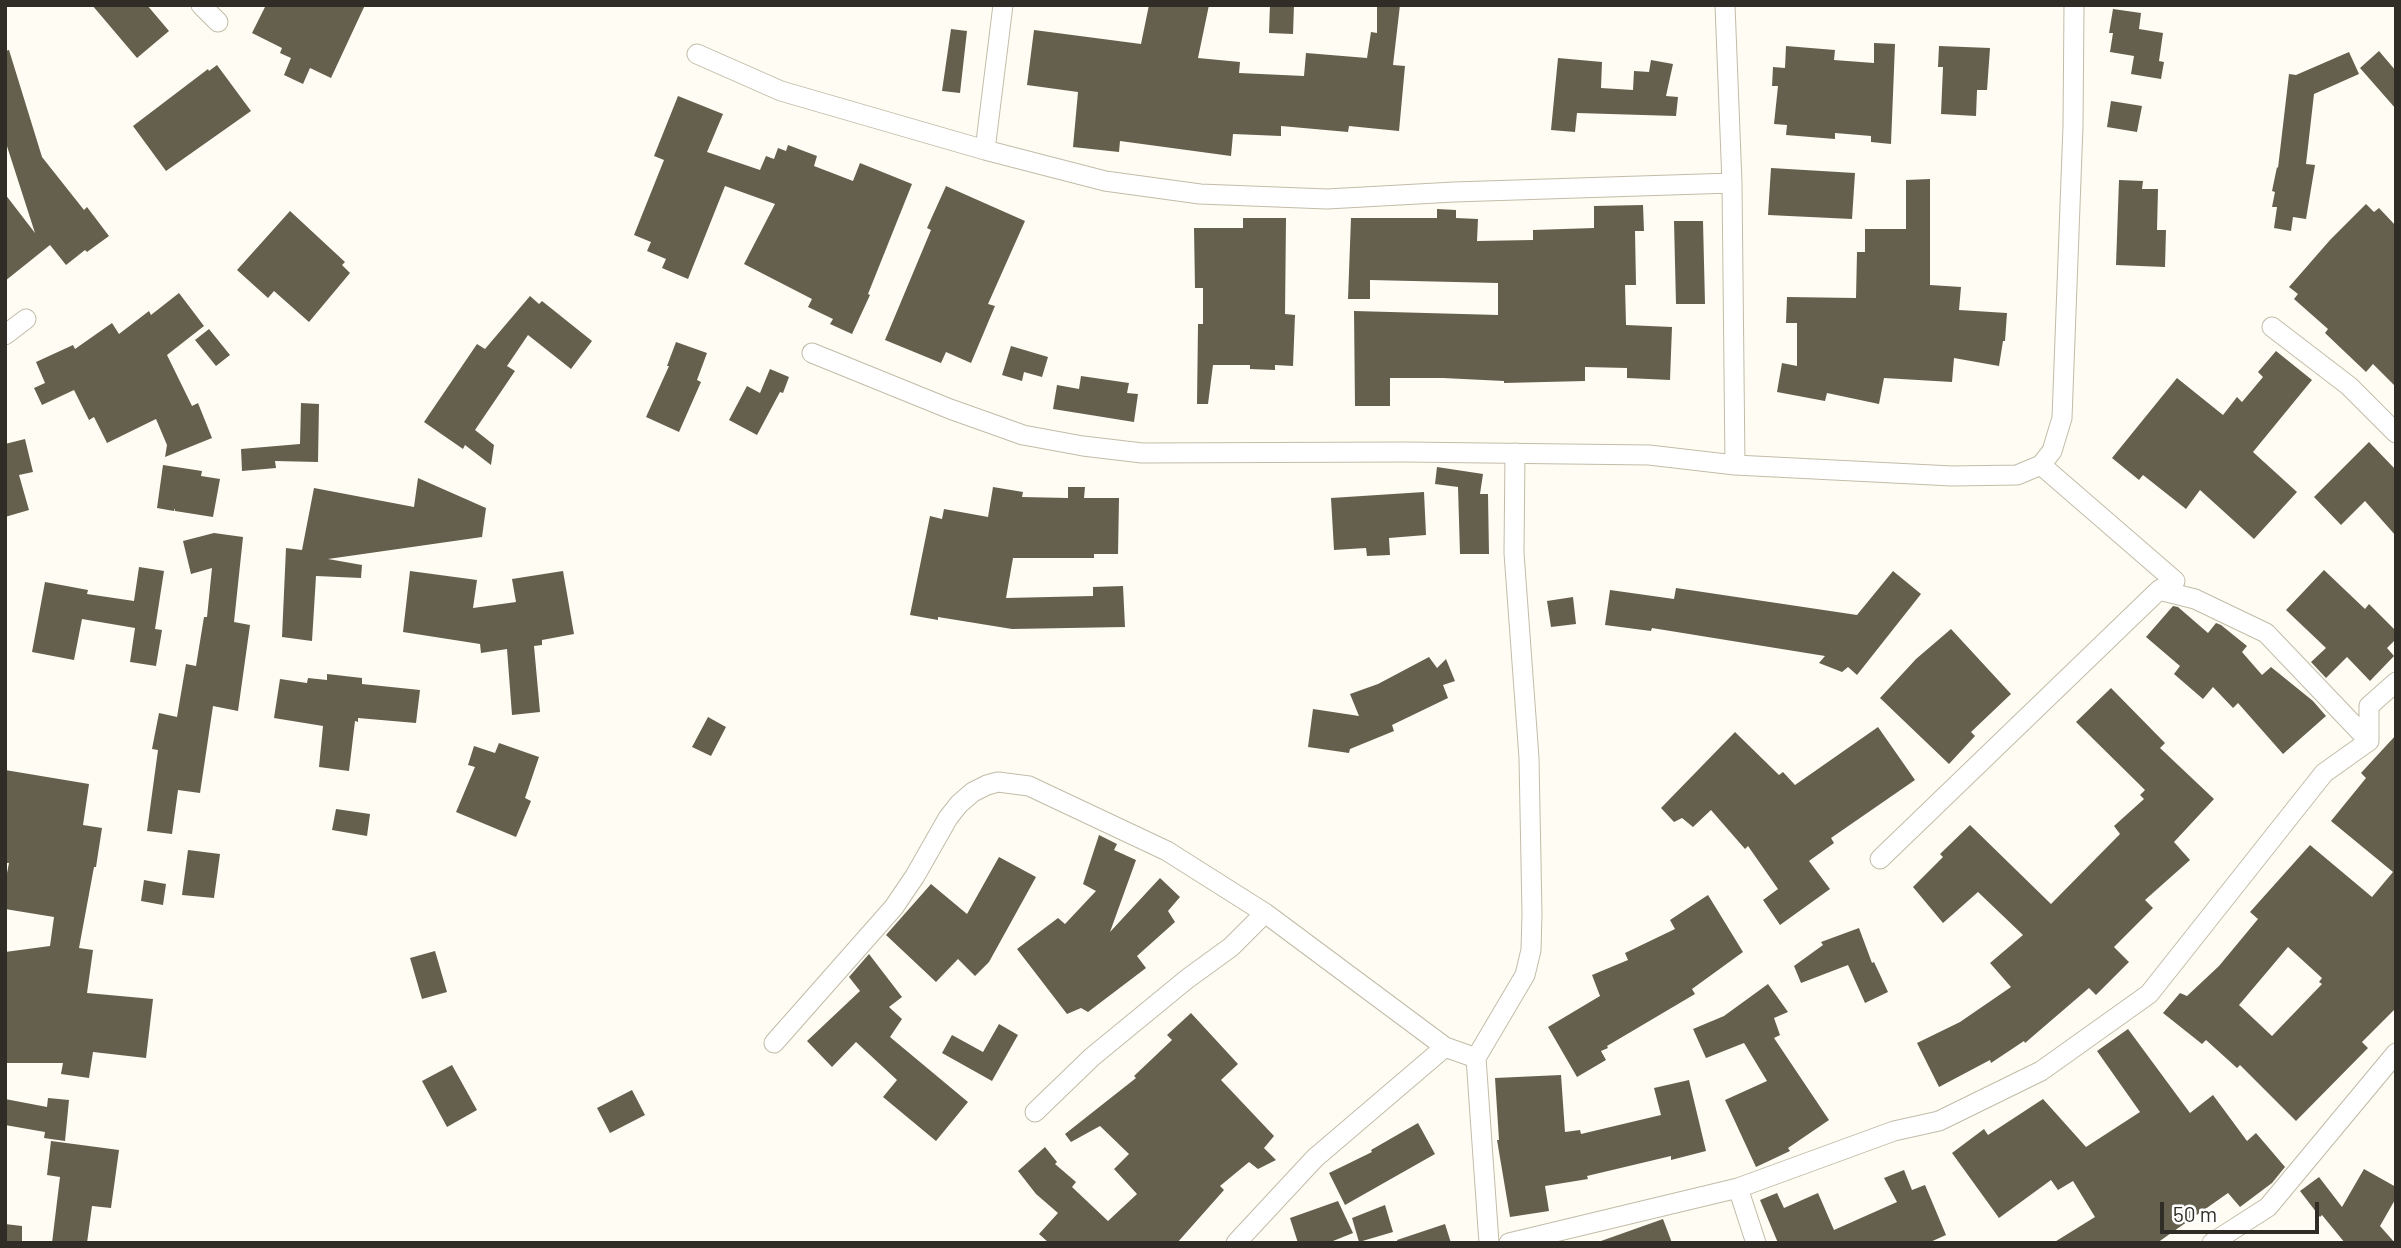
<!DOCTYPE html>
<style>
body{margin:0}
#map{position:relative;width:2401px;height:1248px;overflow:hidden;background:#fefcf3;font-family:Barlow,sans-serif}
canvas{display:block}
.frame{position:absolute;inset:0;border:7px solid #302d26;pointer-events:none}
.scale{position:absolute;left:2160px;top:1202px;width:159px;height:32px;box-sizing:border-box;border:4px solid #302d26;border-top:0;padding-left:9px;font-size:21px;line-height:24px;white-space:nowrap;color:#302d26;-webkit-text-stroke:5px #fff;paint-order:stroke}
</style>
<div id="map">
<canvas width="2401" height="1248"></canvas>
<div class="frame"></div>
<div class="scale">50 m</div>
</div>
<script>
const ctx = document.querySelector('canvas').getContext('2d');
ctx.lineJoin = 'round';
function paint(path, color) { ctx.fillStyle = color; ctx.fill(path, 'evenodd'); }
const shape = rows => new Path2D(rows.map(r => 'M' + r).join(''));
function trace(path, color, width, dash) { ctx.strokeStyle = color; ctx.lineWidth = width; ctx.lineCap = dash ? 'butt' : 'round'; ctx.setLineDash(dash || []); ctx.stroke(path); }
paint(shape([
 [92,5,147,5,169,31,137,58],
 [266,5,365,5,331,78,310,68,303,84,284,75,291,58,280,53,282,48,252,33],
 [1149,5,1209,5,1198,58,1240,62,1239,73,1304,76,1306,53,1367,58,1371,32,1377,33,1377,5,1400,5,1393,65,1405,66,1399,131,1349,126,1348,132,1281,126,1281,136,1233,134,1231,156,1120,141,1119,152,1073,147,1078,92,1027,85,1034,30,1141,44],
 [1270,5,1294,5,1293,34,1269,33],
 [2113,9,2141,13,2139,29,2163,33,2159,61,2164,62,2161,79,2131,74,2134,56,2110,52,2113,33,2109,33],
 [951,29,967,31,960,93,942,91],
 [1874,43,1895,44,1891,144,1871,142,1871,136,1835,133,1835,139,1786,135,1787,125,1774,124,1778,86,1772,86,1773,67,1785,68,1786,46,1835,50,1834,60,1874,63],
 [1939,46,1990,48,1987,90,1977,90,1976,116,1941,114,1943,67,1938,67],
 [9,50,42,157,84,210,87,207,109,236,87,252,85,250,66,265,50,245,5,281,5,194,35,233,5,140,5,51],
 [2379,51,2396,71,2396,109,2360,68],
 [2349,52,2359,74,2314,94,2306,164,2315,165,2306,219,2293,217,2291,231,2274,228,2277,207,2272,207,2275,192,2272,191,2277,167,2278,168,2289,74,2296,75],
 [1558,58,1602,62,1601,88,1633,90,1634,71,1649,72,1651,60,1673,64,1666,96,1678,97,1676,116,1577,113,1575,132,1551,130],
 [217,65,251,111,166,171,133,126,208,69,209,71],
 [678,96,723,114,707,152,760,170,766,156,774,159,778,148,786,151,788,145,817,156,814,166,853,181,860,163,912,184,868,294,870,295,852,334,830,324,833,319,808,307,812,299,744,264,775,204,725,186,688,279,662,268,666,259,647,251,651,242,634,235,664,160,654,156],
 [2111,101,2142,106,2137,132,2107,127],
 [1771,168,1855,173,1852,219,1768,215],
 [1930,179,1930,285,1961,287,1959,310,2007,313,2005,341,2003,341,1999,366,1954,358,1952,382,1884,378,1879,404,1827,393,1825,401,1777,392,1782,363,1797,366,1797,323,1786,323,1787,297,1856,298,1857,252,1865,252,1865,229,1906,229,1906,180],
 [2119,180,2143,181,2142,189,2158,189,2157,230,2166,230,2165,267,2116,265],
 [946,186,1025,221,988,304,995,306,971,363,946,352,941,363,885,340,931,230,927,228],
 [2366,204,2374,212,2379,208,2396,226,2396,387,2373,364,2366,372,2325,333,2328,329,2294,299,2298,294,2289,287,2330,240],
 [1643,205,1644,231,1635,231,1636,285,1625,285,1626,325,1672,327,1670,380,1627,378,1627,368,1585,367,1585,381,1504,383,1504,381,1443,378,1390,378,1390,406,1355,406,1354,311,1498,315,1498,283,1370,280,1370,299,1348,299,1351,218,1437,218,1437,209,1456,210,1456,218,1478,219,1477,241,1533,240,1533,230,1594,228,1594,206],
 [290,211,345,262,342,265,350,273,309,322,274,291,268,298,237,270],
 [1243,218,1286,218,1285,314,1295,315,1293,366,1275,365,1275,370,1250,369,1250,365,1213,365,1208,404,1197,404,1198,324,1203,324,1203,288,1195,288,1194,228,1243,228],
 [1674,221,1703,221,1705,304,1676,304],
 [179,293,204,326,167,355,192,406,198,403,212,438,165,457,167,445,156,419,107,443,94,417,89,420,74,390,42,405,34,388,45,383,36,362,73,345,75,349,112,323,119,334,149,311,151,315],
 [530,296,539,304,542,301,592,341,571,369,528,335,507,366,515,371,475,430,494,445,491,465,465,445,463,449,424,422,477,344,485,349],
 [209,329,230,355,216,366,195,340],
 [676,342,707,353,697,380,701,382,679,432,646,417,669,366,667,366],
 [1011,346,1048,357,1042,377,1024,372,1022,381,1002,375],
 [2276,351,2312,380,2253,452,2297,492,2254,539,2200,490,2186,509,2143,475,2139,480,2112,458,2177,378,2223,415,2237,397,2242,402,2263,377,2258,372],
 [770,369,789,377,783,393,780,392,757,435,729,420,747,386,760,393],
 [1081,376,1129,383,1127,393,1138,394,1134,422,1053,409,1057,385,1079,389],
 [301,403,319,404,318,462,275,461,276,468,242,471,241,449,300,444],
 [25,439,33,472,19,475,29,510,5,517,5,444],
 [2369,442,2396,470,2396,536,2365,501,2341,525,2314,497],
 [163,465,202,471,201,476,220,479,213,517,175,511,174,508,174,511,157,508],
 [1437,467,1483,474,1480,494,1488,494,1489,554,1460,554,1458,487,1435,484],
 [418,478,486,508,482,537,328,559,362,565,361,578,316,576,312,641,282,637,286,548,302,550,314,488,414,507],
 [993,487,1023,492,1022,497,1068,498,1068,487,1085,487,1084,498,1119,498,1118,554,1094,554,1094,558,1013,558,1006,598,1093,596,1093,587,1123,586,1125,627,1012,629,938,617,938,620,910,615,930,516,942,519,944,509,988,517],
 [1424,492,1426,535,1389,538,1390,555,1367,556,1366,548,1334,550,1331,498],
 [214,533,243,537,234,622,250,625,238,711,213,706,200,793,178,790,172,834,147,831,158,750,152,749,159,713,177,717,186,664,196,666,204,617,207,617,212,568,191,574,183,541],
 [139,567,164,571,155,629,162,630,156,666,130,662,135,628,82,619,74,660,32,652,45,582,88,590,87,594,134,601],
 [2324,570,2365,609,2369,604,2396,631,2396,639,2387,648,2394,656,2370,681,2347,657,2326,678,2311,662,2326,648,2286,610],
 [410,571,477,580,473,608,516,602,512,579,563,571,574,634,542,640,542,645,534,646,540,712,512,715,507,649,481,653,480,644,403,632],
 [1893,571,1921,594,1857,675,1848,667,1842,672,1819,663,1825,656,1652,628,1651,631,1605,625,1610,590,1674,599,1676,588,1857,615],
 [1573,597,1576,624,1551,627,1547,601],
 [2173,606,2178,607,2208,633,2216,623,2221,625,2247,646,2242,652,2262,675,2271,667,2313,701,2326,716,2283,754,2238,703,2233,708,2213,687,2203,699,2174,674,2180,666,2146,637],
 [1951,629,2011,694,1971,732,1975,736,1949,764,1880,698,1916,659],
 [1429,657,1437,668,1446,659,1455,681,1443,685,1448,698,1392,725,1394,731,1350,749,1349,753,1308,747,1313,709,1359,716,1350,694,1378,684],
 [327,674,362,678,362,684,420,690,416,723,358,718,358,722,355,721,349,771,319,767,323,726,274,718,280,679,307,683,308,678,327,680],
 [2111,688,2165,743,2160,748,2214,799,2174,842,2190,860,2145,900,2153,908,2114,947,2129,962,2096,995,2089,988,2025,1043,2024,1041,1991,1063,1990,1060,1939,1087,1917,1043,1960,1022,2011,987,1990,963,2023,935,1978,892,1943,923,1913,887,1943,857,1940,854,1970,825,2051,904,2120,834,2114,826,2144,799,2140,795,2145,790,2076,722],
 [708,717,726,727,711,756,692,747],
 [1878,727,1915,780,1831,838,1834,843,1809,861,1830,889,1780,925,1763,900,1778,889,1748,846,1745,849,1711,810,1693,827,1682,818,1674,822,1661,808,1735,732,1779,775,1783,772,1795,785],
 [2396,735,2396,1008,2362,1042,2368,1048,2296,1121,2240,1065,2237,1068,2206,1040,2202,1044,2163,1013,2180,993,2187,996,2219,966,2258,919,2250,912,2310,845,2372,897,2393,872,2331,821,2366,778,2361,773],
 [2288,947,2322,978,2319,982,2322,984,2272,1036,2239,1005],
 [499,743,539,757,525,798,531,801,516,837,456,812,475,767,468,765,474,746,495,753],
 [5,770,89,784,83,825,102,828,96,867,94,867,79,948,93,950,87,993,153,999,146,1058,93,1052,89,1078,61,1074,63,1063,5,1063,5,952,50,946,54,917,5,909,5,883,9,863,5,863],
 [336,809,370,814,367,836,332,830],
 [1099,835,1117,844,1114,850,1136,860,1110,932,1160,878,1180,897,1168,911,1175,922,1137,956,1146,968,1088,1012,1081,1008,1067,1014,1017,949,1058,918,1065,924,1096,891,1083,884],
 [188,850,220,854,214,898,182,895],
 [999,857,1036,877,989,962,975,976,958,959,936,982,886,935,931,884,967,914],
 [144,880,166,884,163,905,141,901],
 [1708,895,1743,952,1692,989,1695,994,1607,1046,1608,1048,1601,1051,1606,1060,1577,1077,1548,1027,1600,996,1592,975,1628,960,1625,953,1675,929,1670,920],
 [1859,928,1872,963,1874,962,1888,992,1865,1003,1848,965,1801,983,1794,966,1823,945,1821,942],
 [435,951,447,992,422,999,410,958],
 [869,954,902,997,889,1007,902,1019,890,1037,968,1102,936,1141,883,1097,897,1080,856,1042,832,1067,807,1041,860,991,849,977],
 [1768,984,1788,1012,1774,1018,1780,1035,1774,1038,1829,1120,1788,1148,1790,1151,1756,1167,1725,1100,1767,1081,1744,1043,1706,1058,1693,1029,1724,1016],
 [1191,1013,1238,1064,1221,1080,1274,1136,1264,1148,1276,1160,1258,1169,1249,1162,1220,1186,1224,1190,1177,1243,1049,1243,1039,1234,1058,1213,1036,1194,1018,1171,1045,1147,1057,1162,1055,1164,1076,1182,1072,1187,1108,1221,1137,1194,1114,1169,1129,1154,1100,1126,1071,1142,1065,1134,1136,1078,1134,1076,1172,1040,1167,1035],
 [999,1024,1018,1035,992,1081,942,1053,952,1035,983,1052],
 [2128,1029,2190,1113,2213,1095,2247,1141,2256,1133,2285,1167,2272,1183,2240,1207,2228,1193,2157,1243,2053,1243,2095,1217,2073,1181,2058,1190,2051,1180,1999,1218,1952,1153,1984,1129,1988,1135,2043,1099,2086,1147,2140,1112,2097,1051],
 [452,1065,477,1110,447,1127,422,1081],
 [1561,1075,1565,1132,1580,1130,1581,1134,1661,1115,1654,1088,1689,1080,1706,1151,1671,1160,1671,1156,1587,1176,1588,1179,1545,1186,1549,1211,1510,1217,1497,1140,1499,1140,1495,1078],
 [632,1090,645,1115,610,1133,597,1108],
 [48,1098,69,1100,65,1141,44,1138,45,1132,5,1125,5,1099,47,1107],
 [1418,1123,1435,1154,1345,1205,1329,1173,1372,1152,1371,1150],
 [51,1141,119,1150,111,1208,92,1206,87,1243,52,1243,60,1177,47,1175],
 [2364,1169,2396,1187,2396,1198,2380,1226,2395,1243,2345,1243,2322,1215,2320,1217,2300,1191,2319,1177,2342,1207],
 [1904,1170,1912,1190,1925,1185,1946,1235,1928,1243,1778,1243,1760,1200,1777,1193,1784,1208,1818,1193,1834,1230,1897,1202,1884,1178],
 [1338,1201,1353,1233,1328,1243,1298,1243,1290,1218],
 [1385,1205,1393,1232,1359,1242,1352,1218],
 [1663,1219,1672,1243,1601,1243,1601,1241],
 [5,1224,22,1226,22,1243,5,1243],
 [1445,1224,1451,1243,1398,1243,1397,1240]
]), '#655f4e');
const street = shape([
 [201,5,218,22],
 [1725,5,1732,183,1735,465],
 [697,54,781,91,985,150,1105,181,1200,194,1327,199,1454,192,1732,183],
 [985,150,1003,5],
 [2272,327,2349,386,2396,433],
 [5,335,26,319],
 [812,353,950,409,1023,435,1083,446,1142,453,1405,452,1649,455,1735,465,1952,476,2017,475,2041,465,2052,451,2062,418,2073,126,2074,5],
 [2041,465,2175,581,2159,590,2195,599,2266,633,2369,741],
 [1880,859,2159,590],
 [774,1043,894,907,915,876,948,818,959,804,973,792,987,785,998,782,1029,786,1167,851,1265,913,1445,1047,1476,1058],
 [1035,1112,1092,1057,1187,979,1231,947,1265,913],
 [1738,1188,1756,1243],
 [1236,1243,1315,1158,1445,1047],
 [1489,1243,1476,1058,1525,975,1531,950,1532,914,1529,758,1514,553,1515,453],
 [1509,1243,1738,1188,1894,1131,1939,1121,2041,1071,2149,994,2324,773,2369,741,2369,706,2396,682],
 [2212,1243,2268,1207,2396,1053]
]);
trace(street, '#c2bca8', 21);
trace(street, '#fff', 19);
</script>
